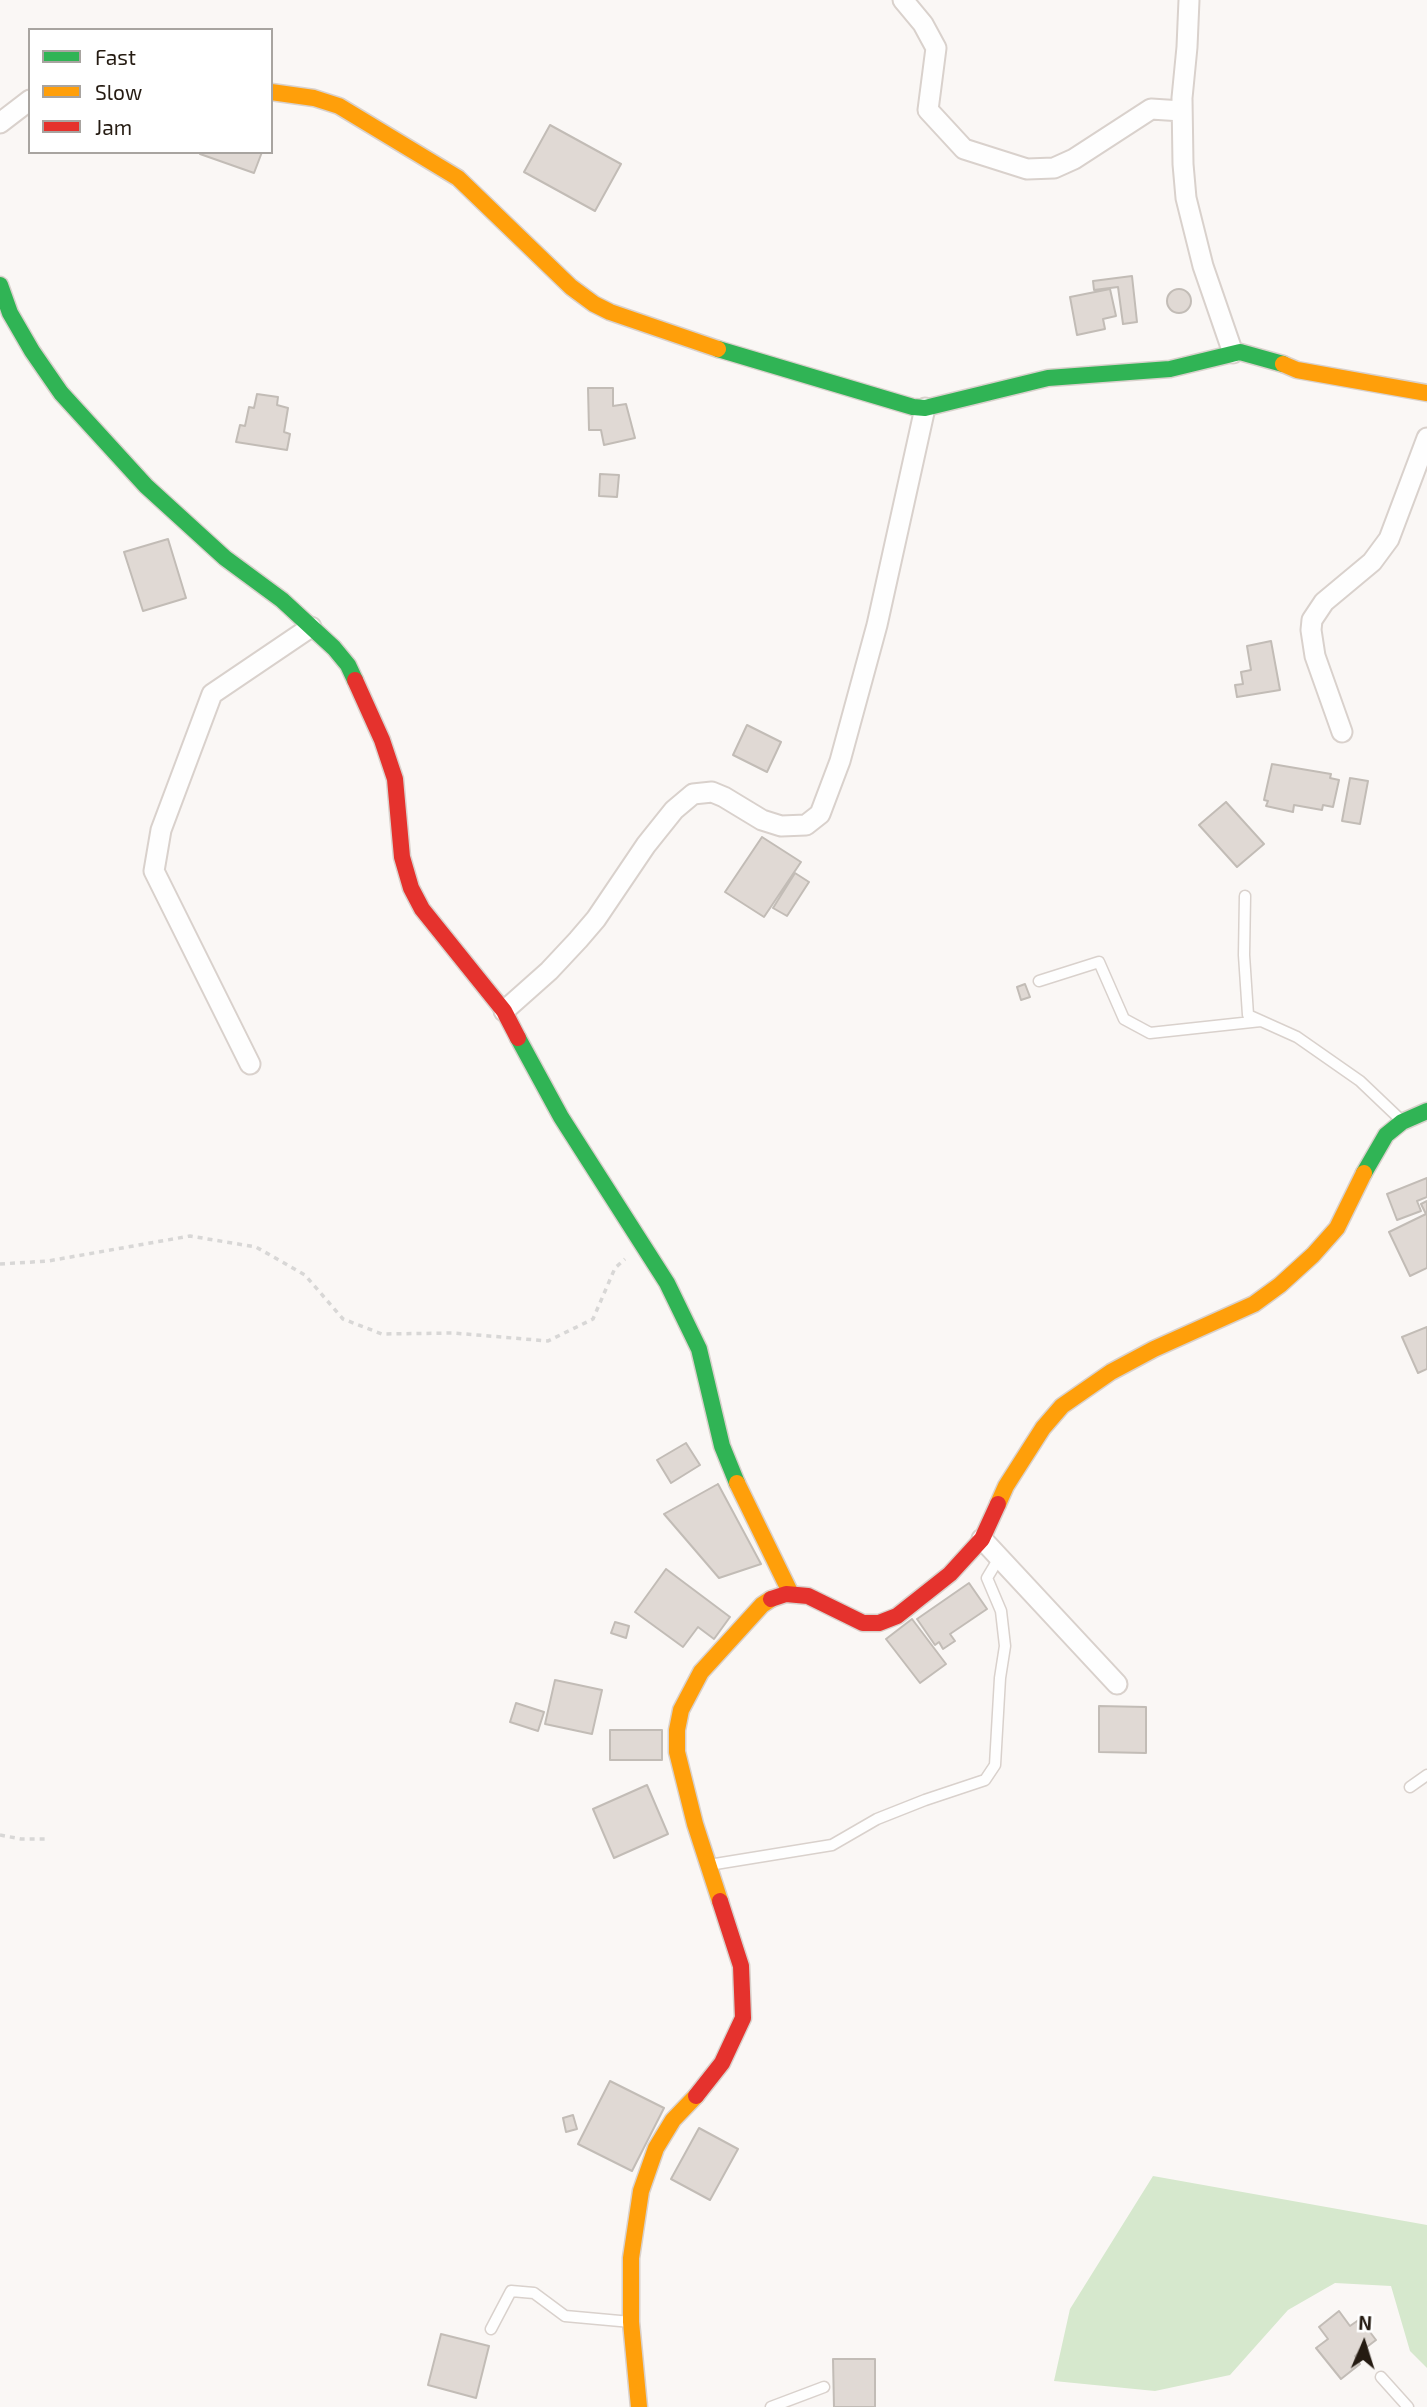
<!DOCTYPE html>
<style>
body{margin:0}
#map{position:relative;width:1427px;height:2407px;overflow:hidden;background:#faf7f5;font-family:"Exo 2",sans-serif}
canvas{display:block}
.legend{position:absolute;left:28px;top:28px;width:245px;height:126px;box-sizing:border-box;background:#fff;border:2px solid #a8a4a0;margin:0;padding:9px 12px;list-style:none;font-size:21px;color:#251b12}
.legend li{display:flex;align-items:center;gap:14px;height:35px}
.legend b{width:35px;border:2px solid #a8a4a0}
.north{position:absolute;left:1329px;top:2309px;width:70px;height:70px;-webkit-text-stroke:5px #fff;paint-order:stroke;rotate:3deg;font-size:19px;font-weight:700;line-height:28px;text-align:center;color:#251b12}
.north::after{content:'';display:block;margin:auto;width:24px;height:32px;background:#251b12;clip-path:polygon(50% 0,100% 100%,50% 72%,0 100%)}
</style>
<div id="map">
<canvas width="1427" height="2407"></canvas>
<ul class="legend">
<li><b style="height:9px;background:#30b455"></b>Fast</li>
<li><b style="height:9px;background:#ff9f0a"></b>Slow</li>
<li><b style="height:9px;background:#e5322d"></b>Jam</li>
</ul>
<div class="north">N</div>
</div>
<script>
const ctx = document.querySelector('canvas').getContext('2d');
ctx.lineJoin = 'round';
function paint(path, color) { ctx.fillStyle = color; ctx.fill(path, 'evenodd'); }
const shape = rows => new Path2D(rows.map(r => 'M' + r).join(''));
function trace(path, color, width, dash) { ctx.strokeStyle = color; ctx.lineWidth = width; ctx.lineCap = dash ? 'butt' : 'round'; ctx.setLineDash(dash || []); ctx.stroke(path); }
paint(shape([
 [1153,2176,1427,2225,1427,2368,1410,2351,1391,2286,1335,2283,1288,2310,1230,2375,1155,2391,1054,2381,1070,2309]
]), '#d6e8cd');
const building = shape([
 [550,125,621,164,595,211,524,172,550,125],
 [201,152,262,152,254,173,200,154,201,152],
 [1132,276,1137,322,1123,324,1118,287,1094,290,1093,281,1132,276],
 [1110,289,1116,316,1103,319,1105,329,1077,335,1070,297,1110,289],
 '1167 301a12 12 0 1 1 24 0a12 12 0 1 1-24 0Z',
 [588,388,613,388,613,406,626,404,635,438,604,445,601,430,589,430,588,388],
 [257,394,278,397,277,405,288,408,284,432,290,434,287,450,236,442,240,425,245,426,249,407,254,408,257,394],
 [600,474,619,475,617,497,599,496,600,474],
 [168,539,186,598,143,611,124,552,168,539],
 [1271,641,1280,690,1237,697,1235,685,1243,684,1241,672,1251,670,1247,646,1271,641],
 [747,725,781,742,767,772,733,755,747,725],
 [1272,764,1331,774,1330,778,1339,780,1333,807,1323,805,1322,810,1294,805,1293,812,1266,806,1268,801,1264,800,1272,764],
 [1350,778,1368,781,1360,824,1342,821,1350,778],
 [1226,802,1264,844,1237,867,1199,825,1226,802],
 [762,837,801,862,764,917,725,892,762,837],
 [795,873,809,882,787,916,773,908,795,873],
 [1025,984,1030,997,1021,1000,1017,987,1025,984],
 [1427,1178,1427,1197,1417,1201,1421,1211,1397,1220,1387,1194,1427,1178],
 [1427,1201,1427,1268,1410,1276,1389,1232,1426,1214,1421,1204,1427,1201],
 [1427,1327,1427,1369,1418,1373,1402,1337,1427,1327],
 [686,1443,700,1465,671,1483,657,1460,686,1443],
 [718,1484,761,1564,719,1578,664,1514,718,1484],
 [666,1569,730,1617,714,1639,698,1627,683,1647,635,1612,666,1569],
 [969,1583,987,1609,950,1634,955,1641,943,1649,939,1642,935,1645,917,1619,969,1583],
 [912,1619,946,1664,920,1683,886,1639,912,1619],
 [615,1622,629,1626,626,1638,611,1633,615,1622],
 [555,1680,602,1690,592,1734,545,1724,555,1680],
 [516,1703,544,1712,538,1731,510,1722,516,1703],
 [1099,1706,1146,1707,1146,1753,1099,1752,1099,1706],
 [610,1730,662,1730,662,1760,610,1760,610,1730],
 [647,1785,668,1834,614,1858,593,1809,647,1785],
 [610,2081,664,2108,632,2171,578,2144,610,2081],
 [573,2115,577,2129,566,2132,563,2118,573,2115],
 [699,2128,738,2149,710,2200,671,2179,699,2128],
 [1339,2311,1350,2326,1360,2319,1376,2340,1355,2356,1360,2364,1341,2379,1316,2348,1328,2339,1319,2327,1339,2311],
 [441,2334,489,2346,476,2398,428,2385,441,2334],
 [833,2359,875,2359,875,2407,834,2407,833,2359]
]);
paint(building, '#e0d9d4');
trace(building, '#c2bcb6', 2);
const lane = shape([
 [1245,896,1244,955,1248,1015,1297,1037,1360,1081,1402,1121],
 [1039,981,1099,962,1124,1019,1150,1033,1261,1021],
 [1410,1787,1427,1775],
 [709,1865,832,1845,877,1819,925,1800,985,1780,995,1765,1000,1678,1005,1646,1001,1611,987,1578,999,1558],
 [491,2329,511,2291,534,2293,565,2316,631,2322],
 [1381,2377,1408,2407],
 [771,2407,824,2387]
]);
const street = shape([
 [903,0,923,24,936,48,928,110,964,149,1027,169,1054,168,1074,159,1151,109,1182,111],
 [1189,0,1187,47,1182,98,1183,164,1186,198,1203,266,1233,353],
 [0,123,30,100],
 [1342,732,1315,656,1311,630,1312,620,1324,602,1372,562,1389,539,1427,438],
 [504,1011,549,971,578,940,596,919,646,845,674,810,693,794,712,792,724,797,762,820,781,826,806,825,820,814,840,761,877,625,925,408],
 [250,1064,154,871,161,830,212,694,311,627],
 [982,1539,1117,1684]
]);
const fast = shape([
 [0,285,10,313,32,351,61,393,146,486,225,558,282,600,334,648,348,665,355,680],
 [718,349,913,407,925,408,1048,378,1170,369,1240,352,1283,364],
 [518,1038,561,1117,667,1283,699,1349,722,1446,737,1483],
 [1364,1173,1386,1135,1402,1122,1427,1111]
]);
const slow = shape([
 [271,92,314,98,339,106,458,178,571,287,594,304,610,312,718,349],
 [1283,364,1297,370,1427,393],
 [737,1483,791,1594],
 [998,1504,1006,1486,1043,1428,1062,1406,1111,1372,1154,1349,1254,1304,1280,1285,1313,1255,1337,1228,1364,1173],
 [720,1901,695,1824,677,1752,677,1730,681,1710,701,1672,762,1605,771,1599],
 [639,2407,631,2322,631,2258,641,2191,656,2148,673,2120,696,2096]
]);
const jam = shape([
 [355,680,382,740,395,779,402,857,411,888,422,909,504,1011,518,1038],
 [771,1599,786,1594,808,1596,863,1623,879,1623,897,1616,950,1574,982,1539,998,1504],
 [696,2096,722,2063,743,2018,741,1966,720,1901]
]);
trace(lane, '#d9d1cc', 13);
trace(street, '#d9d1cc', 23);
trace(fast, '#d9d1cc', 19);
trace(slow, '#d9d1cc', 19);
trace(jam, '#d9d1cc', 19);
trace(shape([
 [0,1264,48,1261,190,1236,256,1247,305,1275,343,1319,382,1334,454,1333,548,1341,593,1319,615,1268,625,1259],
 [0,1835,21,1839,45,1839]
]), '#d8d7d6', 3.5, [5, 5]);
trace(lane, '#fefefe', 10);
trace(street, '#fefefe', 19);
trace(fast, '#30b455', 16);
trace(slow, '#ff9f0a', 16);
trace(jam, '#e5322d', 16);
</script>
